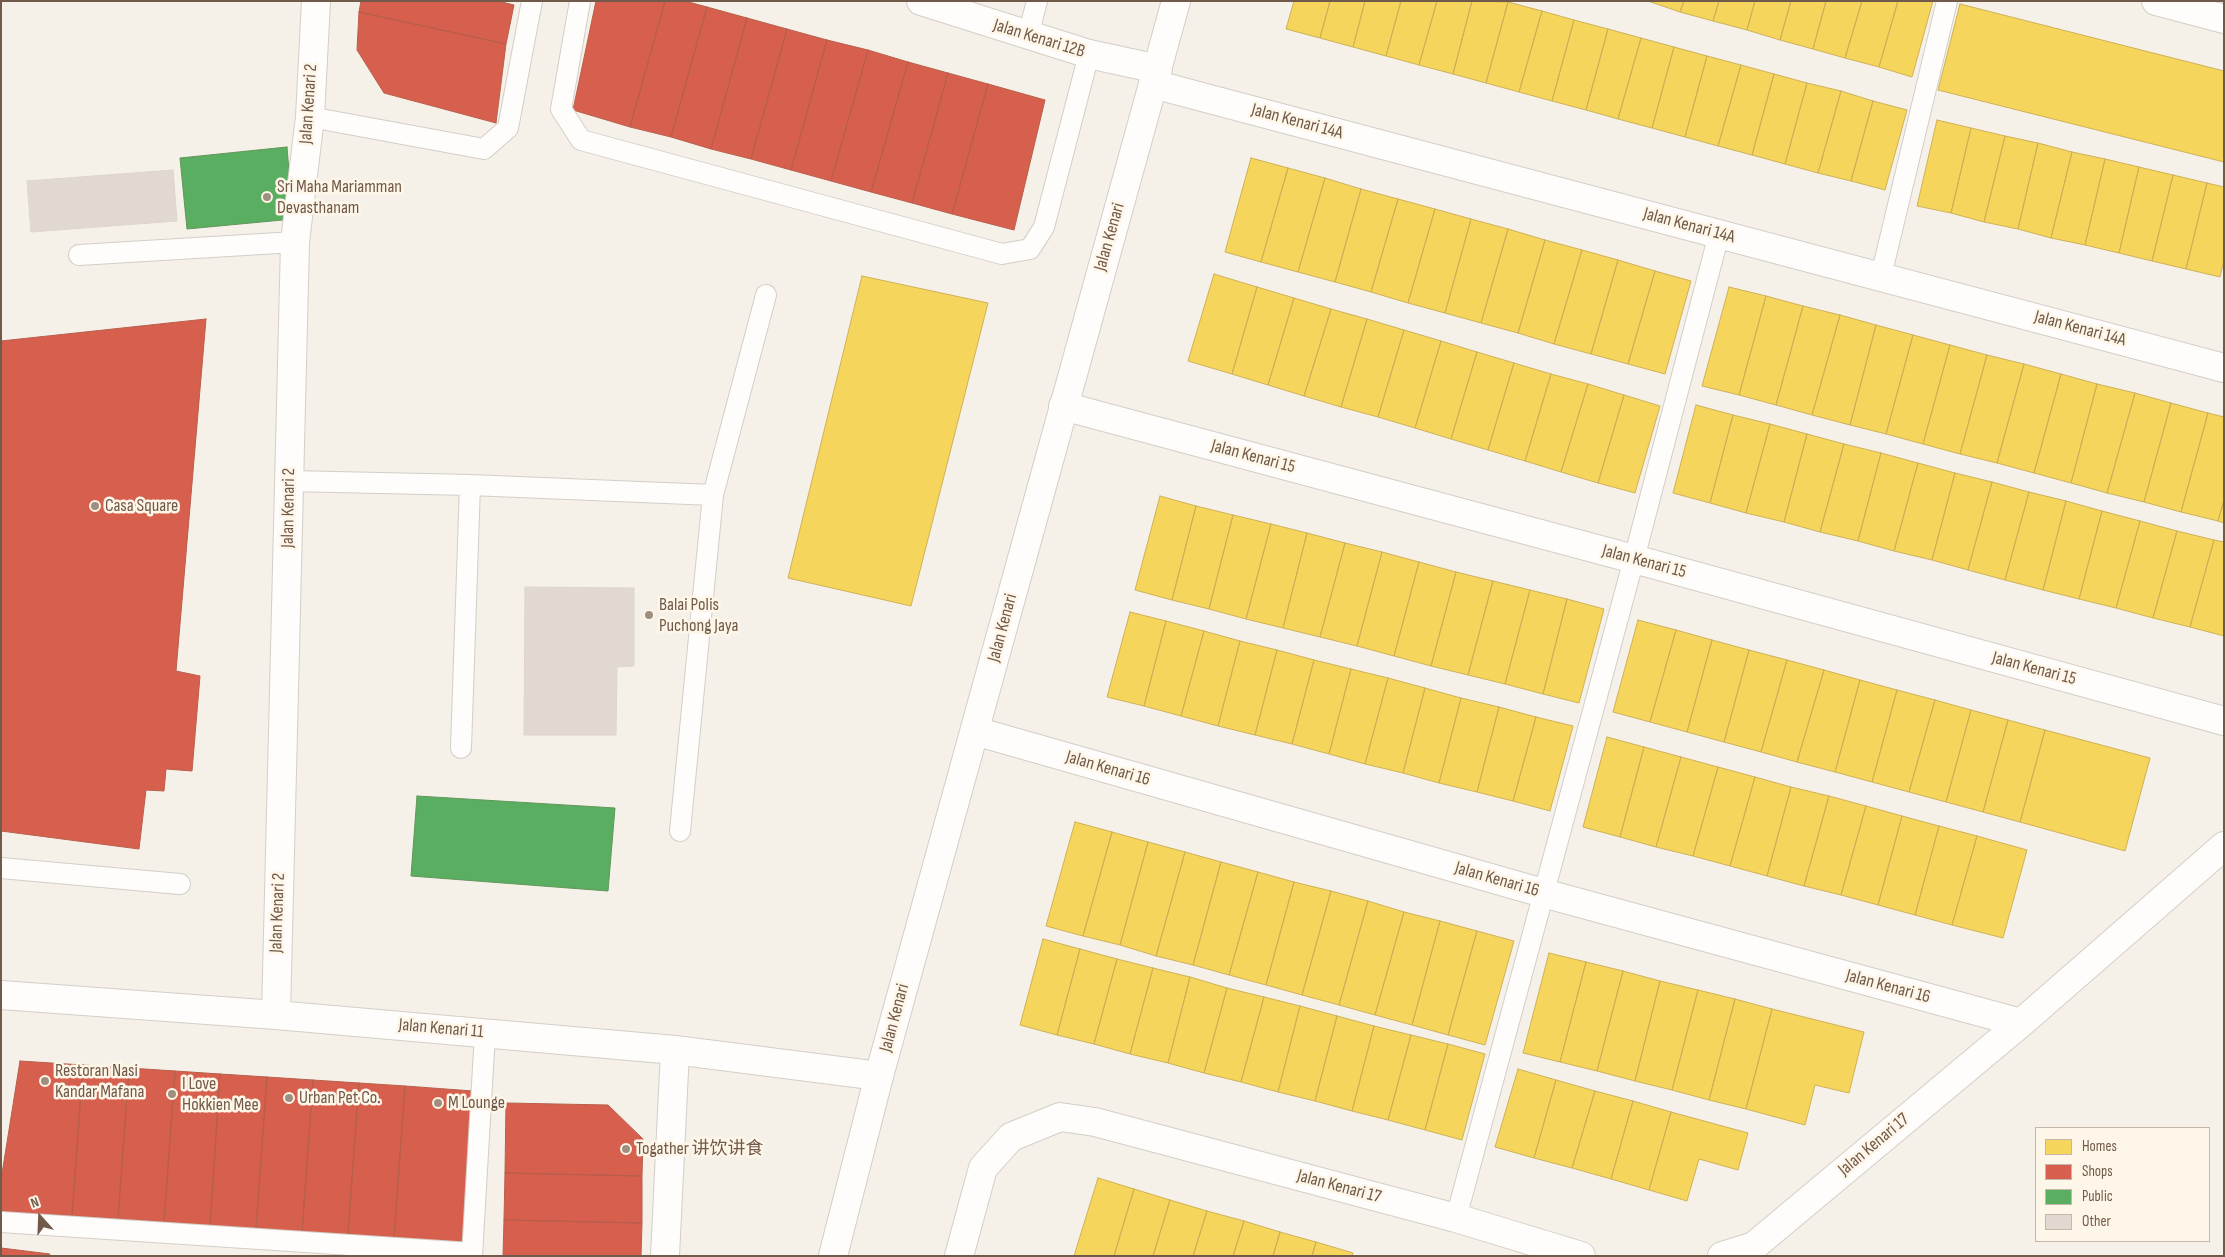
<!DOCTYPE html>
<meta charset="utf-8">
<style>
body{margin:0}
#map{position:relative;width:2225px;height:1257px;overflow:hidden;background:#f5f1e8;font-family:"Sofia Sans Condensed",sans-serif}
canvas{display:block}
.frame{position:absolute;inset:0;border:2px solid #715a4a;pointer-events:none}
.legend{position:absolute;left:2035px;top:1127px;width:175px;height:115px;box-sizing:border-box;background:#fef6e8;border:1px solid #c6b8a9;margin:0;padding:6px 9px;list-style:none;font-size:15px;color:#715a4a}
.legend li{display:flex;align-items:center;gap:10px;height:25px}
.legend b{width:25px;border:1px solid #c6b8a9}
.north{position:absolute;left:15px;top:1192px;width:50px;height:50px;-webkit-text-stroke:4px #fef6e8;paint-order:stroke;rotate:340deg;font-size:14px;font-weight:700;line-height:20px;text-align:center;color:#715a4a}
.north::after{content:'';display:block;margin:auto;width:18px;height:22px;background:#715a4a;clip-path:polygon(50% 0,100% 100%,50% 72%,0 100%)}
</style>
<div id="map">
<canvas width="2225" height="1257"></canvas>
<div class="frame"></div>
<ul class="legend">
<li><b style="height:14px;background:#f6d55c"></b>Homes</li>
<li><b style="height:14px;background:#d6604d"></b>Shops</li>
<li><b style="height:14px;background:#5aae61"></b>Public</li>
<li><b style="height:14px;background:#e1d9d0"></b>Other</li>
</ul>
<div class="north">N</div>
</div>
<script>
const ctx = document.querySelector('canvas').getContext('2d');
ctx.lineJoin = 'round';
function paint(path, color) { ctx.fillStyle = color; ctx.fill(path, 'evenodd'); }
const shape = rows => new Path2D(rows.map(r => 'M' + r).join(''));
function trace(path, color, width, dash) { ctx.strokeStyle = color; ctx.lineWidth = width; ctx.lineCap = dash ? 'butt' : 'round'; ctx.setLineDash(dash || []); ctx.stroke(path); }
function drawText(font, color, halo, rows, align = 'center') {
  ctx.font = font + ' "Sofia Sans Condensed","Noto Sans SC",sans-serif'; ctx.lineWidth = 5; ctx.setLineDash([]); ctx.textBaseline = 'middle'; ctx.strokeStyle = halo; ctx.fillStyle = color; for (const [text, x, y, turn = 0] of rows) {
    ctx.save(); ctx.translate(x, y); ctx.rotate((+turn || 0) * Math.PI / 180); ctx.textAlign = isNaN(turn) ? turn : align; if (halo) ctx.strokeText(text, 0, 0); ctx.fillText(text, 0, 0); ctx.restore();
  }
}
const homes = shape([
 [1294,1,1330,1,1320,38,1286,29,1294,1],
 [1330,1,1365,1,1353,47,1320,38,1330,1],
 [1365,1,1401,1,1386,56,1353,47,1365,1],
 [1401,1,1437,1,1419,65,1386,56,1401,1],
 [1437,1,1472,1,1453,74,1419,65,1437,1],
 [1472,1,1508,2,1486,83,1453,74,1472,1],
 [1648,1,1684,1,1680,12,1648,1],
 [1684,1,1719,1,1713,21,1680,12,1684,1],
 [1719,1,1755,1,1747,30,1713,21,1719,1],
 [1755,1,1791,1,1780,40,1747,30,1755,1],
 [1791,1,1826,1,1813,49,1780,40,1791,1],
 [1826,1,1862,1,1845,58,1813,49,1826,1],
 [1862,1,1898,1,1879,67,1845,58,1862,1],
 [1898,1,1933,1,1912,77,1879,67,1898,1],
 [1508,2,1542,11,1519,92,1486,83,1508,2],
 [1960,4,2224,71,2224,162,1938,90,1960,4],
 [1542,11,1574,20,1552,101,1519,92,1542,11],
 [1574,20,1608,29,1586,110,1552,101,1574,20],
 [1608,29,1641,38,1618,119,1586,110,1608,29],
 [1641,38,1674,47,1652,128,1618,119,1641,38],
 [1674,47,1707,56,1685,137,1652,128,1674,47],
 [1707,56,1741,65,1718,146,1685,137,1707,56],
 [1741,65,1774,74,1752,155,1718,146,1741,65],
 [1774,74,1807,83,1785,164,1752,155,1774,74],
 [1807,83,1841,91,1818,173,1785,164,1807,83],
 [1841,91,1873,101,1851,181,1818,173,1841,91],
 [1873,101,1907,110,1885,190,1851,181,1873,101],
 [1937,120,1971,128,1951,213,1917,206,1937,120],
 [1971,128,2005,136,1984,222,1951,213,1971,128],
 [2005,136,2038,143,2018,229,1984,222,2005,136],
 [2038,143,2072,152,2051,238,2018,229,2038,143],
 [2072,152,2105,159,2085,245,2051,238,2072,152],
 [1251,158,1288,168,1261,262,1225,252,1251,158],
 [2105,159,2139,167,2119,253,2085,245,2105,159],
 [2139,167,2173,175,2152,261,2119,253,2139,167],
 [1288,168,1325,178,1298,272,1261,262,1288,168],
 [2173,175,2207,183,2186,269,2152,261,2173,175],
 [1325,178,1361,189,1335,282,1298,272,1325,178],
 [2207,183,2224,187,2224,260,2220,277,2186,269,2207,183],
 [1361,189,1398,199,1371,292,1335,282,1361,189],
 [1398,199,1435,209,1408,303,1371,292,1398,199],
 [1435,209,1471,219,1445,313,1408,303,1435,209],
 [1471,219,1508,229,1481,323,1445,313,1471,219],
 [1508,229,1545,240,1518,333,1481,323,1508,229],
 [1545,240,1582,250,1554,344,1518,333,1545,240],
 [1582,250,1618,260,1591,354,1554,344,1582,250],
 [1618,260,1655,271,1628,364,1591,354,1618,260],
 [1655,271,1691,281,1665,374,1628,364,1655,271],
 [1214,274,1257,287,1232,374,1188,361,1214,274],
 [862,276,988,303,911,606,788,578,862,276],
 [1257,287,1294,298,1268,385,1232,374,1257,287],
 [1729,287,1766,296,1739,395,1702,386,1729,287],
 [1766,296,1803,306,1776,405,1739,395,1766,296],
 [1294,298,1331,309,1304,396,1268,385,1294,298],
 [1803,306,1840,315,1812,415,1776,405,1803,306],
 [1331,309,1367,319,1341,407,1304,396,1331,309],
 [1840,315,1876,325,1850,425,1812,415,1840,315],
 [1367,319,1404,330,1378,417,1341,407,1367,319],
 [1876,325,1913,335,1886,434,1850,425,1876,325],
 [1404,330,1441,341,1415,428,1378,417,1404,330],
 [1913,335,1950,345,1923,444,1886,434,1913,335],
 [1441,341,1477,352,1451,439,1415,428,1441,341],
 [1950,345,1987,355,1960,454,1923,444,1950,345],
 [1477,352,1514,363,1488,450,1451,439,1477,352],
 [1987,355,2024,364,1997,463,1960,454,1987,355],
 [1514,363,1551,374,1525,461,1488,450,1514,363],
 [2024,364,2061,374,2034,473,1997,463,2024,364],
 [1551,374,1588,384,1561,472,1525,461,1551,374],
 [2061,374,2097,384,2071,483,2034,473,2061,374],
 [1588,384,1624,395,1598,483,1561,472,1588,384],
 [2097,384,2135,393,2107,493,2071,483,2097,384],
 [2135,393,2171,403,2144,502,2107,493,2135,393],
 [1624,395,1660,406,1635,493,1598,483,1624,395],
 [2171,403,2208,413,2181,512,2144,502,2171,403],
 [1696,405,1733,415,1710,503,1673,493,1696,405],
 [2208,413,2224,417,2224,500,2218,521,2181,512,2208,413],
 [1733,415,1770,424,1746,513,1710,503,1733,415],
 [1770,424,1807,434,1784,522,1746,513,1770,424],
 [1807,434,1844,444,1820,532,1784,522,1807,434],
 [1844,444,1881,453,1858,541,1820,532,1844,444],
 [1881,453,1918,463,1894,551,1858,541,1881,453],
 [1918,463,1955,473,1932,560,1894,551,1918,463],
 [1955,473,1992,482,1968,570,1932,560,1955,473],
 [1992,482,2029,492,2005,580,1968,570,1992,482],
 [2029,492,2066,501,2043,590,2005,580,2029,492],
 [1160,496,1196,506,1172,600,1135,590,1160,496],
 [2224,500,2224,523,2218,521,2224,500],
 [2066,501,2102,511,2079,599,2043,590,2066,501],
 [1196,506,1233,515,1209,609,1172,600,1196,506],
 [2102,511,2140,521,2116,608,2079,599,2102,511],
 [1233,515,1271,524,1246,619,1209,609,1233,515],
 [2140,521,2177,531,2153,618,2116,608,2140,521],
 [1271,524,1307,533,1283,628,1246,619,1271,524],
 [2177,531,2214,540,2190,627,2153,618,2177,531],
 [1307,533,1345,543,1320,637,1283,628,1307,533],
 [2214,540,2224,542,2224,636,2190,627,2214,540],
 [1345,543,1382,552,1357,646,1320,637,1345,543],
 [1382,552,1419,562,1394,656,1357,646,1382,552],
 [1419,562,1456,572,1431,666,1394,656,1419,562],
 [1456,572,1493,581,1468,675,1431,666,1456,572],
 [1493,581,1530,590,1505,684,1468,675,1493,581],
 [1530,590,1567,599,1543,694,1505,684,1530,590],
 [1567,599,1604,609,1579,703,1543,694,1567,599],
 [1130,612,1166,621,1144,706,1107,697,1130,612],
 [1638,620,1676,630,1650,722,1613,712,1638,620],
 [1166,621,1204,631,1181,716,1144,706,1166,621],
 [1676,630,1712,640,1687,732,1650,722,1676,630],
 [1204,631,1240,641,1218,726,1181,716,1204,631],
 [1712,640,1749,650,1724,742,1687,732,1712,640],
 [1240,641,1277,650,1255,735,1218,726,1240,641],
 [1277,650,1314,660,1292,744,1255,735,1277,650],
 [1749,650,1787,660,1761,752,1724,742,1749,650],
 [1314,660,1351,669,1329,754,1292,744,1314,660],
 [1787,660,1824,670,1797,762,1761,752,1787,660],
 [1351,669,1388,678,1365,764,1329,754,1351,669],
 [1824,670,1860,680,1835,772,1797,762,1824,670],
 [1388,678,1425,688,1403,773,1365,764,1388,678],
 [1860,680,1897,690,1872,782,1835,772,1860,680],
 [1425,688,1461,698,1439,783,1403,773,1425,688],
 [1897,690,1935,700,1909,792,1872,782,1897,690],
 [1461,698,1499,707,1477,792,1439,783,1461,698],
 [1935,700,1971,710,1946,802,1909,792,1935,700],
 [1499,707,1536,717,1513,801,1477,792,1499,707],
 [1971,710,2008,720,1983,812,1946,802,1971,710],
 [1536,717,1573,726,1550,811,1513,801,1536,717],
 [2008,720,2045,730,2020,822,1983,812,2008,720],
 [2045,730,2150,758,2125,851,2020,822,2045,730],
 [1607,737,1644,747,1620,837,1583,827,1607,737],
 [1644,747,1681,757,1656,847,1620,837,1644,747],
 [1681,757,1718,767,1693,856,1656,847,1681,757],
 [1718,767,1755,777,1730,866,1693,856,1718,767],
 [1755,777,1791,787,1767,876,1730,866,1755,777],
 [1791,787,1829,796,1804,886,1767,876,1791,787],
 [1829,796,1866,806,1841,895,1804,886,1829,796],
 [1866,806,1902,816,1878,905,1841,895,1866,806],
 [1902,816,1939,826,1915,915,1878,905,1902,816],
 [1075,822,1112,832,1083,936,1046,926,1075,822],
 [1939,826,1977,836,1952,925,1915,915,1939,826],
 [1112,832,1148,842,1120,945,1083,936,1112,832],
 [1977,836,2027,850,2003,938,1952,925,1977,836],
 [1148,842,1185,852,1156,956,1120,945,1148,842],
 [1185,852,1221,862,1193,965,1156,956,1185,852],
 [1221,862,1258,872,1229,975,1193,965,1221,862],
 [1258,872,1294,882,1266,985,1229,975,1258,872],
 [1294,882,1331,891,1302,995,1266,985,1294,882],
 [1331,891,1368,901,1339,1005,1302,995,1331,891],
 [1368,901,1404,912,1375,1015,1339,1005,1368,901],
 [1404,912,1440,921,1412,1025,1375,1015,1404,912],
 [1440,921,1477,931,1448,1035,1412,1025,1440,921],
 [1477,931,1514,941,1485,1045,1448,1035,1477,931],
 [1043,939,1080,949,1057,1035,1020,1025,1043,939],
 [1080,949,1117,959,1094,1044,1057,1035,1080,949],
 [1549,953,1586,962,1560,1062,1523,1053,1549,953],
 [1117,959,1153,968,1130,1054,1094,1044,1117,959],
 [1586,962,1623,971,1597,1071,1560,1062,1586,962],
 [1153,968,1190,977,1168,1063,1130,1054,1153,968],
 [1623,971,1660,981,1635,1081,1597,1071,1623,971],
 [1190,977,1227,988,1204,1073,1168,1063,1190,977],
 [1660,981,1698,990,1672,1090,1635,1081,1660,981],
 [1227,988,1264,997,1241,1082,1204,1073,1227,988],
 [1698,990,1735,999,1709,1100,1672,1090,1698,990],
 [1264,997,1300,1006,1278,1092,1241,1082,1264,997],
 [1735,999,1772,1009,1746,1109,1709,1100,1735,999],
 [1300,1006,1337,1016,1315,1101,1278,1092,1300,1006],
 [1772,1009,1864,1032,1849,1093,1815,1085,1805,1125,1746,1109,1772,1009],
 [1337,1016,1374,1026,1352,1111,1315,1101,1337,1016],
 [1374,1026,1411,1035,1388,1120,1352,1111,1374,1026],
 [1411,1035,1448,1044,1425,1130,1388,1120,1411,1035],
 [1448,1044,1485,1054,1462,1140,1425,1130,1448,1044],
 [1518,1069,1556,1080,1534,1158,1495,1147,1518,1069],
 [1556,1080,1595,1091,1572,1168,1534,1158,1556,1080],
 [1595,1091,1633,1101,1611,1179,1572,1168,1595,1091],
 [1633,1101,1671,1112,1649,1190,1611,1179,1633,1101],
 [1671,1112,1748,1133,1738,1170,1699,1159,1687,1201,1649,1190,1671,1112],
 [1098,1178,1134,1189,1114,1256,1074,1256,1098,1178],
 [1134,1189,1170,1200,1153,1256,1114,1256,1134,1189],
 [1170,1200,1207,1211,1193,1256,1153,1256,1170,1200],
 [1207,1211,1244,1221,1233,1256,1193,1256,1207,1211],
 [1244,1221,1280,1232,1273,1256,1233,1256,1244,1221],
 [1280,1232,1316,1242,1312,1256,1273,1256,1280,1232],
 [1316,1242,1353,1253,1352,1256,1312,1256,1316,1242]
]);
paint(homes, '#f6d55c');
trace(homes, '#ceb057', 1);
const shops = shape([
 [361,1,498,1,514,5,506,44,359,12,361,1],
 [596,1,665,1,630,127,573,110,596,1],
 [665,1,685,1,707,7,671,137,630,127,665,1],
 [707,7,747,18,711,149,671,137,707,7],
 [359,12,506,44,496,123,384,93,357,50,359,12],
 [747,18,787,29,751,159,711,149,747,18],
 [787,29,827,40,791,170,751,159,787,29],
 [827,40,868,50,831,181,791,170,827,40],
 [868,50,908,62,871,192,831,181,868,50],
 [908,62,948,73,912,203,871,192,908,62],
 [948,73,988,84,952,214,912,203,948,73],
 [988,84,1045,100,1014,230,952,214,988,84],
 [206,319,176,671,200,676,192,771,166,769,164,791,146,790,139,849,1,831,1,341,206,319],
 [20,1061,83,1065,72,1216,1,1212,1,1180,20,1061],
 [83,1065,129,1068,118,1219,72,1216,83,1065],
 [129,1068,175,1071,164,1222,118,1219,129,1068],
 [175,1071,220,1074,210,1226,164,1222,175,1071],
 [220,1074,267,1077,256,1228,210,1226,220,1074],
 [267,1077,313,1080,302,1232,256,1228,267,1077],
 [313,1080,359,1083,348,1234,302,1232,313,1080],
 [359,1083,405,1086,394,1238,348,1234,359,1083],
 [405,1086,473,1091,464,1242,394,1238,405,1086],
 [506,1103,608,1105,643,1139,642,1176,505,1173,506,1103],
 [505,1173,642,1176,642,1223,504,1220,505,1173],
 [504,1220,642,1223,641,1256,503,1256,504,1220],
 [1,1248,50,1254,49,1256,1,1256,1,1248]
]);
paint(shops, '#d6604d');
trace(shops, '#b85e4c', 1);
const public = shape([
 [287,147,293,219,187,229,180,158,287,147],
 [417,796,615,808,608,891,411,876,417,796]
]);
paint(public, '#5aae61');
trace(public, '#61955a', 1);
const building = shape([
 [173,170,177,221,31,232,27,181,173,170],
 [525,587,634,588,634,666,617,667,616,735,524,735,525,587]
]);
paint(building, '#e1d9d0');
trace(building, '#ded4ca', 1);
const service = shape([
 [580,1,561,109,581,140,1002,254,1030,249,1044,227,1089,54],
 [1028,36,1037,1],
 [310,117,484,149,508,128,532,1],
 [79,255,295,242],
 [1881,276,1947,1],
 [290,481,470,485,713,495],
 [461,748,470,485],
 [680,831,713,495,766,295],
 [1,868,180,884],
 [1456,1218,1634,559,1719,234],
 [1,1222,472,1253],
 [472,1256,485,1033]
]);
const minor = shape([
 [921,1,1089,54,1158,69],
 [2156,1,2224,19],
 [1153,84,2224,368],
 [1063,406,1634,559,2224,721],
 [975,731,1543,893,2021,1023],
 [1,995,276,1015,675,1050,879,1076],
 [276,1015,295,242,310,117,316,1],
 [665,1256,675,1050],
 [959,1256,983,1168,1011,1137,1060,1117,1095,1122,1456,1218,1581,1256],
 [1722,1256,1754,1246,2021,1023,2224,846]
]);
const tertiary = shape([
 [833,1256,879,1076,1176,1]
]);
trace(service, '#d4cec6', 22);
trace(minor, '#d4cec6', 30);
trace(tertiary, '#d4cec6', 30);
trace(service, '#fefdfc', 20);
trace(minor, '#fefdfc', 28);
trace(tertiary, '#fefdfc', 28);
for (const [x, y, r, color] of [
 [267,197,5,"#9f8f81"],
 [95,506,5,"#9f8f81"],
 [649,615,5,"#9f8f81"],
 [45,1081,5,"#9f8f81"],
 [172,1094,5,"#9f8f81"],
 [289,1098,5,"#9f8f81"],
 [438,1103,5,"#9f8f81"],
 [626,1149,5,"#9f8f81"]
]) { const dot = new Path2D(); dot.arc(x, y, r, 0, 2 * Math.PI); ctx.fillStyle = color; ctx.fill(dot); trace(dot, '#fef6e8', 2); }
drawText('18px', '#715a4a', '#fef6e8', [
 ["Jalan Kenari 12B",1039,39,17],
 ["Jalan Kenari 2",309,104,-86],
 ["Jalan Kenari 14A",1297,122,15],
 ["Jalan Kenari 14A",1689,226,15],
 ["Jalan Kenari",1110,237,-74],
 ["Jalan Kenari 14A",2080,329,15],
 ["Jalan Kenari 15",1253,457,15],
 ["Jalan Kenari 2",289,508,-89],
 ["Jalan Kenari 15",1644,562,15],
 ["Jalan Kenari",1003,628,-75],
 ["Jalan Kenari 15",2034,669,15],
 ["Jalan Kenari 16",1108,769,16],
 ["Jalan Kenari 16",1497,880,16],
 ["Jalan Kenari 2",278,913,-88],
 ["Jalan Kenari 16",1888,987,15],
 ["Jalan Kenari",895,1018,-75],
 ["Jalan Kenari 11",441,1029,5],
 ["Jalan Kenari 17",1874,1145,-40],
 ["Jalan Kenari 17",1339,1187,15]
]);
drawText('18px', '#715a4a', '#fef6e8', [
 ["Sri Maha Mariamman",277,187],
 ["Devasthanam",277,208],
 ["Casa Square",105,506],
 ["Balai Polis",659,605],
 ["Puchong Jaya",659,626],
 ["Restoran Nasi",55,1071],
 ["Kandar Mafana",55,1092],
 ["I Love",182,1084],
 ["Hokkien Mee",182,1105],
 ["Urban Pet Co.",299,1098],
 ["M Lounge",448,1103],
 ["Togather 讲饮讲食",636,1149]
], 'left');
</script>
